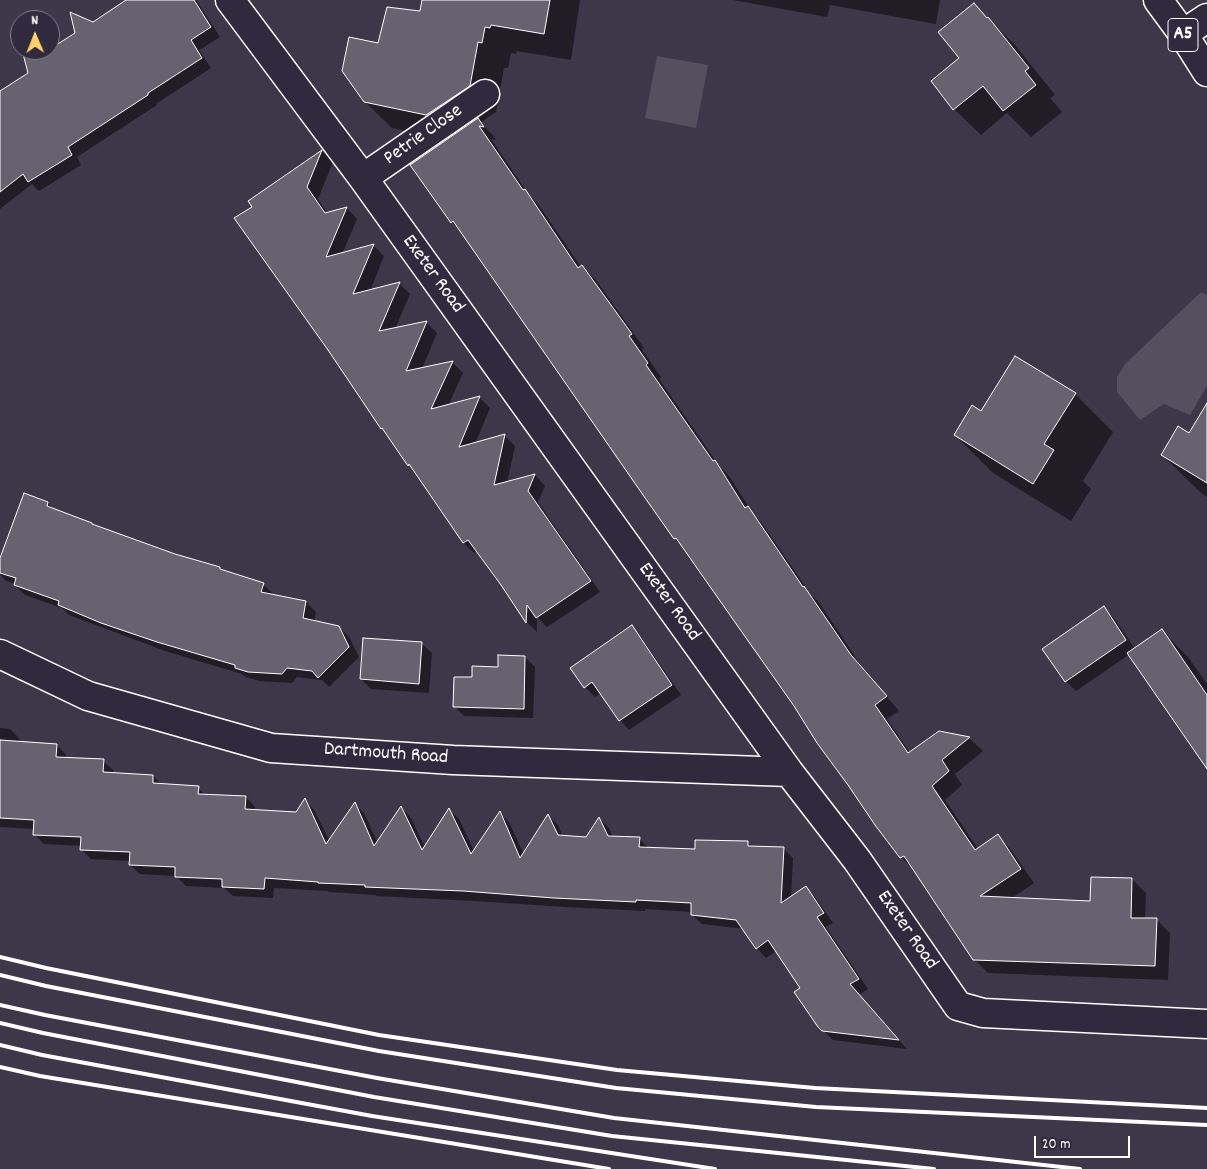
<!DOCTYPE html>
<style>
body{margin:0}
#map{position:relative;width:1207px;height:1169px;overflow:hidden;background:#3c3749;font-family:Dekko,sans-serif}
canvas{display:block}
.north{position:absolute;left:10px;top:10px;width:50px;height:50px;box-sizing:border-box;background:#2f2a3d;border:1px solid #827f8b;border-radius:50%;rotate:359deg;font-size:14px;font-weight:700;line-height:20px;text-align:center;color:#fff}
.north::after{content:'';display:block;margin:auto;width:18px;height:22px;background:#ffd166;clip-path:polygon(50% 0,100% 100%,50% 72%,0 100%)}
.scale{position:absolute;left:1034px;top:1136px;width:96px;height:22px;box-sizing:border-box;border:2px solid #fff;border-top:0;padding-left:6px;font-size:15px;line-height:18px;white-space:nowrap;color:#fff;-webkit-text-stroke:4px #2f2a3d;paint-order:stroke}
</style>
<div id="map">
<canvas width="1207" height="1169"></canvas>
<div class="north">N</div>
<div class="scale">20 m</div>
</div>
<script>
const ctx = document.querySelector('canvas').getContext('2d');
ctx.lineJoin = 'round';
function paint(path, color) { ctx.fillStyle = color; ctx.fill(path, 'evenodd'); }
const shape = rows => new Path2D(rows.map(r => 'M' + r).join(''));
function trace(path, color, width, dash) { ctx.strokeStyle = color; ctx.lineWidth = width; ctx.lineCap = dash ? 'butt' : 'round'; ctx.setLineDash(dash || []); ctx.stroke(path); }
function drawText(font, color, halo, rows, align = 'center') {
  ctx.font = font + ' Dekko,sans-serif'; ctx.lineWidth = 4; ctx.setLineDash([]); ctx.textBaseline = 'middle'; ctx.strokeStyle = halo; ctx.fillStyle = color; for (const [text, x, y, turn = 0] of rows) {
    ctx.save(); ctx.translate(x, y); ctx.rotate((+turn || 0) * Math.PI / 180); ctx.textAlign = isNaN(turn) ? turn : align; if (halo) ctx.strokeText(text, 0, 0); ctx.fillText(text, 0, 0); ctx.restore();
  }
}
paint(shape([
 [657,56,708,65,696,128,645,118],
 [1201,292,1207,295,1207,386,1190,415,1164,404,1140,420,1117,392,1117,377,1125,364]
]), '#555060');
paint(shape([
 [129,0,196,0,220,37,199,50,211,68,156,104,157,105,77,157,81,165,39,191,32,184,0,209,0,93,29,74,24,50,34,50,44,54],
 [424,0,580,0,571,60,517,51,516,54,511,53,508,68,504,68,496,112,480,123,491,133,496,140,491,139,529,195,538,204,581,267,582,266,596,280,644,348,642,350,661,377,659,379,720,467,729,476,752,512,761,522,812,596,818,601,864,670,899,711,887,719,910,753,939,733,969,738,983,751,955,774,962,785,945,800,978,849,998,836,1011,850,1034,883,1010,899,1091,902,1132,879,1146,893,1145,919,1156,919,1170,933,1168,980,988,973,974,959,915,871,901,857,682,545,675,538,463,233,452,222,448,140,392,128,365,102,378,44,421,12],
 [733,0,940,0,936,24,830,5,827,17],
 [974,5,1015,45,1055,95,1050,98,1062,112,1031,137,1007,113,981,135,954,109,961,59],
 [322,151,333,162,318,199,327,213,347,208,357,219,342,254,374,246,384,256,370,291,399,283,410,294,395,329,426,322,437,333,422,369,453,363,463,373,448,406,480,398,490,408,475,444,505,436,515,446,507,483,535,475,545,486,538,502,600,592,547,627,537,617,537,632,527,622,502,584,478,551,474,553,464,543,416,473,409,465,387,433,250,202],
 [1075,394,1113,432,1083,481,1091,489,1071,521,993,473,955,435,981,413],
 [1207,405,1207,497,1200,492,1162,455,1189,435],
 [48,503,54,510,92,524,95,527,174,555,220,568,223,571,263,584,273,594,273,595,306,602,316,612,314,621,339,627,349,637,359,657,329,687,322,680,297,677,292,683,259,681,246,677,242,674,168,652,69,615,62,608,25,595,15,585,16,584,6,581,0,574,0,562],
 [1104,608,1114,618,1135,649,1162,631,1188,657,1207,684,1207,767,1130,654,1076,691,1066,681],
 [632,627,641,637,681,695,629,730,620,720,601,693,595,697,585,687],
 [422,644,432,653,429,693,371,689,361,679],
 [525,657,535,667,533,718,464,716,454,706,473,679],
 [0,728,10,729,20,739,19,742,57,745,66,755,66,759,103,761,113,770,113,774,153,776,162,785,198,788,206,796,246,797,255,807,255,811,296,813,305,800,314,810,330,842,355,804,364,813,378,844,402,808,411,818,425,848,449,810,459,819,474,851,500,813,509,822,524,855,549,816,558,825,563,837,587,838,600,819,609,828,613,837,639,839,649,848,696,851,748,843,753,848,783,848,793,858,791,898,806,888,816,898,833,923,826,927,868,989,859,995,907,1049,833,1040,819,1026,802,988,776,951,766,958,757,948,744,929,702,924,692,915,692,912,645,909,645,911,565,907,474,901,376,896,375,895,329,892,328,891,274,888,273,898,233,896,224,888,186,886,176,876,140,874,130,865,130,861,91,859,81,849,82,846,44,844,34,834,35,829,0,827]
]), '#0007');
const building = shape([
 [126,0,194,0,211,27,191,40,202,58,148,93,148,95,68,147,72,155,28,182,23,174,0,192,0,91,28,73,22,50,50,50,50,49,75,33,70,12,93,22,126,0],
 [422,0,550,0,544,34,491,25,490,28,485,27,482,43,478,42,470,86,426,115,364,102,342,71,349,37,378,43,387,7,420,11,422,0],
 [974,3,987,18,988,17,1029,68,1025,71,1036,85,1003,111,983,86,953,110,931,81,959,58,938,32,974,3],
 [478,118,484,127,479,126,523,190,525,189,578,268,582,265,632,334,629,336,648,363,646,365,713,461,715,460,745,508,748,506,803,587,804,586,851,655,887,696,875,705,908,753,939,731,970,737,942,760,949,771,932,786,975,850,998,834,1021,869,980,896,1090,901,1091,877,1132,878,1131,918,1157,918,1155,966,973,960,904,856,900,858,875,825,848,785,817,743,794,706,732,618,676,538,674,539,650,505,453,221,451,223,410,165,478,118],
 [322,150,307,187,325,213,347,207,326,257,374,244,353,294,400,282,379,331,427,321,406,371,453,361,431,409,480,396,459,447,505,434,494,485,535,474,528,491,591,581,536,618,527,605,526,623,501,585,468,540,463,543,409,464,408,466,382,428,381,429,328,350,234,218,252,207,248,201,322,150],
 [1015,356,1076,393,1044,444,1054,450,1033,484,954,435,972,405,981,411,1015,356],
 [1207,403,1207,483,1161,455,1178,426,1189,433,1207,403],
 [24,493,48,502,47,506,92,523,92,524,175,554,220,567,220,569,264,583,261,592,306,601,303,618,339,626,349,647,318,678,312,671,287,668,282,674,248,672,235,668,235,665,157,642,101,623,58,605,59,601,14,585,16,578,0,573,0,558,24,493],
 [1104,606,1126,640,1065,682,1042,649,1104,606],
 [632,625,672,685,619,721,592,682,584,688,570,668,632,625],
 [1162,629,1207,695,1207,769,1127,653,1162,629],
 [363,638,422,642,419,684,360,679,363,638],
 [498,655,525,656,524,709,453,707,454,677,472,677,472,666,498,667,498,655],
 [0,740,57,744,56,757,104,759,103,772,153,775,153,783,199,786,198,794,246,796,245,809,296,812,305,798,326,844,355,802,374,846,401,806,422,850,449,808,471,854,500,811,520,858,548,814,558,835,586,837,599,817,608,836,640,837,639,847,695,849,695,840,748,841,748,846,784,847,781,903,806,886,824,913,817,917,859,979,850,984,899,1040,822,1031,818,1027,794,992,800,988,768,940,756,949,736,920,691,915,691,903,636,900,636,902,554,898,463,891,365,887,365,885,318,883,318,882,265,878,264,889,222,887,222,879,175,877,175,867,129,865,130,852,80,850,81,837,33,835,34,820,0,818,0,740]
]);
paint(building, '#666270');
trace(building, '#fff', 1);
const minor = shape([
 [230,0,363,178,789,772,857,860,958,1006,983,1013,1207,1024],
 [1183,34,1207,18],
 [363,178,485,94],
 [0,654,88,696,271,748,453,760,789,772]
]);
const major = shape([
 [1158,0,1183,34,1207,72]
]);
trace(minor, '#fff', 31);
trace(major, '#fff', 31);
trace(minor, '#2f2a3d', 28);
trace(major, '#2f2a3d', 28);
trace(shape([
 [0,957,46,968,379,1035,617,1070,815,1088,1207,1108],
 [0,975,46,986,379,1051,616,1088,816,1107,1207,1125],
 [0,1005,45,1015,377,1078,614,1118,1080,1169],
 [0,1023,43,1033,374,1097,612,1136,934,1169],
 [0,1045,42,1055,372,1116,715,1169],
 [0,1067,40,1076,609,1169]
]), '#fff', 4);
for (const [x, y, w] of [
 [1183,35,30]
]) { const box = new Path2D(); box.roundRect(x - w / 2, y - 16.5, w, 33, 4); ctx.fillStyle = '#2f2a3d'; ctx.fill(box); trace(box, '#fff', 1); }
drawText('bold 19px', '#fff', null, [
 ["A5",1183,35]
]);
drawText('20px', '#fff', '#2f2a3d', [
 ["Petrie Close",424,136,-35],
 ["Exeter Road",432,275,54],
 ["Exeter Road",668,603,54],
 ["Dartmouth Road",386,755,4],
 ["Exeter Road",906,931,55]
]);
</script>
